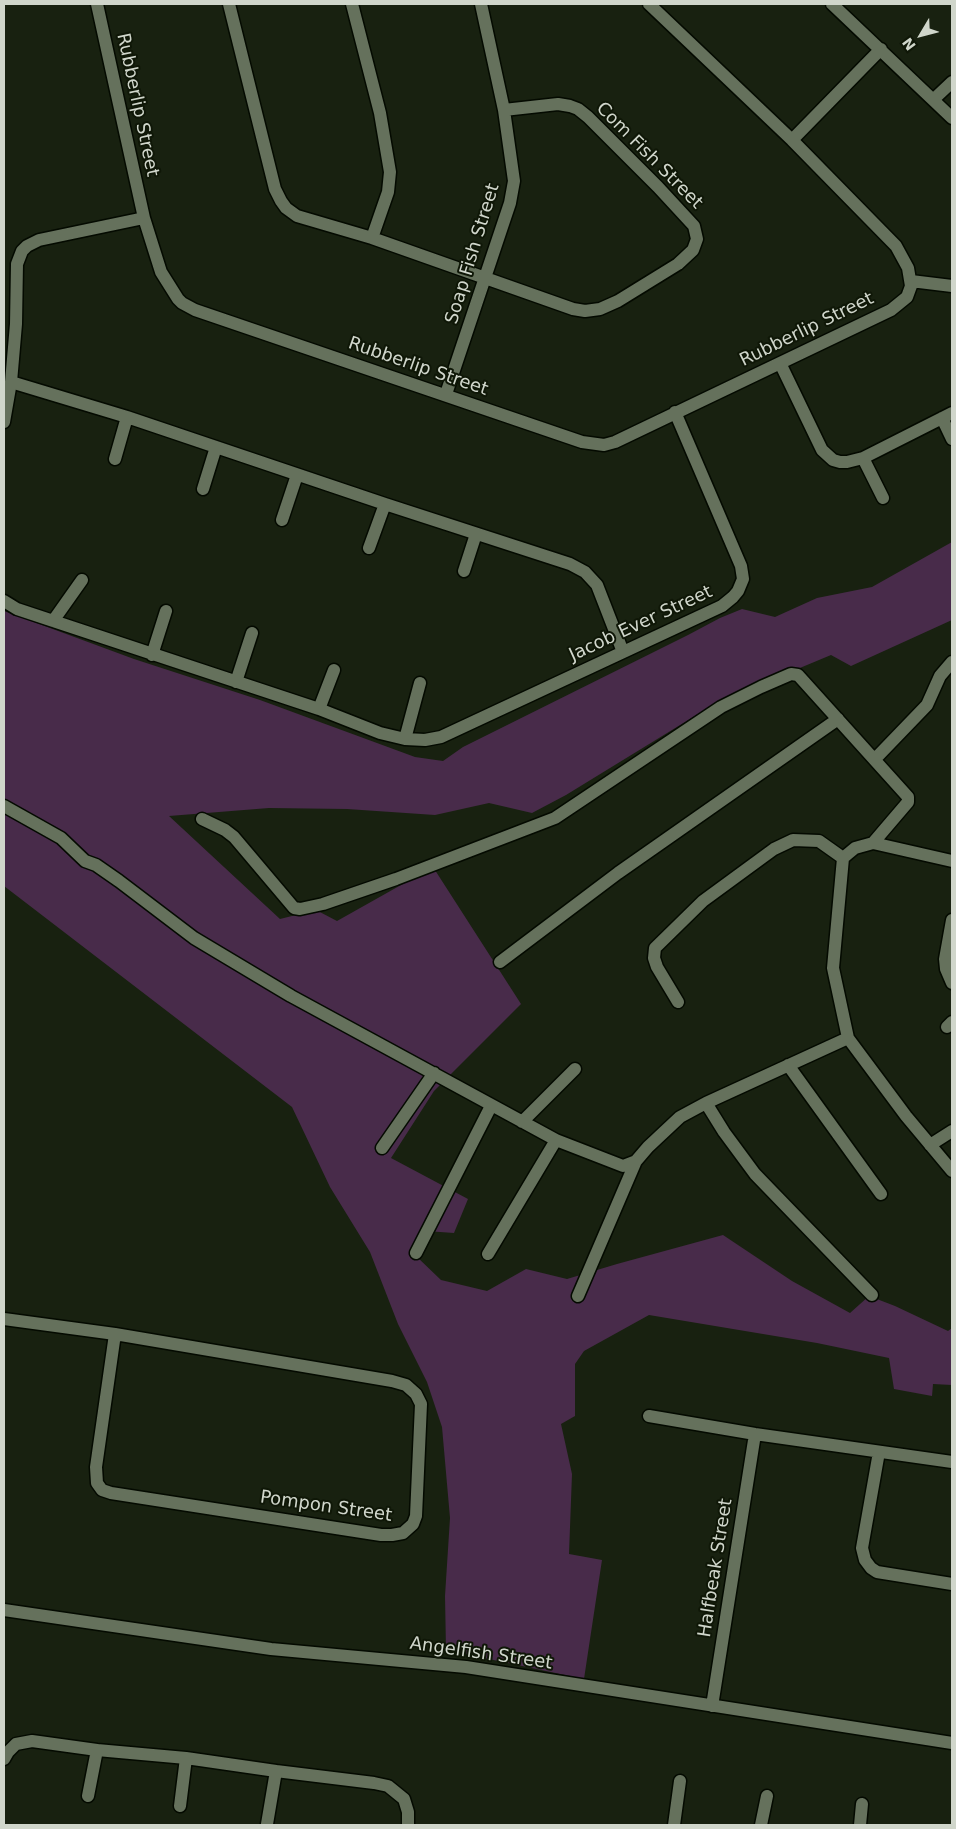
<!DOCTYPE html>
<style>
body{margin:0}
#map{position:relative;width:956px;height:1829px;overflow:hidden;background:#182110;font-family:"DejaVu Sans",sans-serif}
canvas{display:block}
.frame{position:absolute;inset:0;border:5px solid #d0d6cb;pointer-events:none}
.north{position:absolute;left:896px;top:10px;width:50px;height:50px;-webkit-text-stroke:4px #0f1707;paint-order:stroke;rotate:233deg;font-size:14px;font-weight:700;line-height:20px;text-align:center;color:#d0d6cb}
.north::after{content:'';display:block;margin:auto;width:18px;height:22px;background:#d0d6cb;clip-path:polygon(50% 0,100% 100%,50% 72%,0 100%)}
</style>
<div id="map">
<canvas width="956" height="1829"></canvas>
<div class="frame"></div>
<div class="north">N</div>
</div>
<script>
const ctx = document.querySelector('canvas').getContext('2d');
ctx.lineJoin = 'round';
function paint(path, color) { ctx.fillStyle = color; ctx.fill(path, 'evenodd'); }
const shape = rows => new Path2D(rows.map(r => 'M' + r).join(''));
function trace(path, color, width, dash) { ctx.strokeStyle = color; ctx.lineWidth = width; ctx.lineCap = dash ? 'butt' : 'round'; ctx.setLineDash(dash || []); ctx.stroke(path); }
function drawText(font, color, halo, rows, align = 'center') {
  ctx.font = font + ' "DejaVu Sans",sans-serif'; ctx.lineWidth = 4; ctx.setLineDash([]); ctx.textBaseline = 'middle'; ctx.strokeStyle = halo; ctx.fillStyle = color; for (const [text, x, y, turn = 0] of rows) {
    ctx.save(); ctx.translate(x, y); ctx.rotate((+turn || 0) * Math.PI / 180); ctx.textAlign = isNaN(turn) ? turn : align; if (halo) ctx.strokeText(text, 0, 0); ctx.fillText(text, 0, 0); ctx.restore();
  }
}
paint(shape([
 [952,542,952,620,851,666,831,655,716,703,566,795,532,813,489,803,435,815,347,809,269,808,169,816,280,919,316,910,337,921,433,867,521,1004,434,1091,391,1158,468,1199,454,1233,426,1231,416,1256,441,1280,487,1291,526,1269,567,1279,617,1264,723,1235,792,1281,850,1313,869,1296,895,1306,948,1331,952,1328,952,1385,933,1384,932,1396,894,1389,889,1358,817,1343,649,1315,584,1351,575,1364,575,1416,561,1424,572,1474,569,1554,602,1560,584,1679,446,1650,445,1596,450,1518,442,1427,427,1382,398,1324,370,1252,330,1187,292,1107,4,886,4,611,134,659,260,700,415,757,443,761,463,747,688,635,720,618,742,609,775,617,817,598,872,587]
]), '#482b4a');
const minor = shape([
 [97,4,144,218,161,272,178,299,182,303,195,310,582,442,604,445,615,442,891,310,907,297,911,286,908,268,896,246,792,140,649,4],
 [229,4,275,189,281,201,286,208,297,216,372,238,573,309,585,311,600,309,618,301,678,264,693,250,697,239,694,226,658,187,588,117,578,109,570,106,558,104,504,110],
 [352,4,380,113,390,172,388,192,372,238],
 [832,4,952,118],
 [934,99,952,82],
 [792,140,881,49],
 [911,281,952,286],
 [780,363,822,450,833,460,840,462,847,462,863,458,952,413],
 [11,382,127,417,385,504,570,564,585,572,597,585,623,652],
 [446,394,510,203,514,181,504,110,481,4],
 [942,418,952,439],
 [4,422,11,382,16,324,17,264,22,251,27,246,39,240,144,218],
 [863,458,883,498],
 [115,459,127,417],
 [203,489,216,447],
 [282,520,297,475],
 [369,548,385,504],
 [464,571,476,534],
 [4,601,17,609,319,709,380,733,405,739,425,740,441,737,722,606,733,597,738,591,743,579,741,566,675,412],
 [53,621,82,580],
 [152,655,166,611],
 [236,682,252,633],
 [319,709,334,670],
 [405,739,420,683],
 [875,759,927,705,940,676,952,662],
 [4,806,61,838,85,861,96,865,119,881,194,938,291,996,556,1140,623,1166,636,1161,648,1147,680,1117,706,1103,848,1038],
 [202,819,225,830,234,837,294,908,300,909,323,904,396,879,555,818,721,707,761,687,791,674,798,675,908,797,908,802,873,843],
 [952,861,873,843,855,848,843,858,833,968,848,1038,906,1116,952,1171],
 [952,920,945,959,946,969,952,983],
 [500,962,618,873,838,719],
 [678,1002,657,967,654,958,655,948,703,901,774,849,793,840,819,841,843,858],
 [947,1027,952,1022],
 [788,1065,881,1194],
 [706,1103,724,1132,755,1174,872,1295],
 [522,1122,575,1069],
 [930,1145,952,1131],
 [382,1148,434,1073],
 [416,1253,491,1106],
 [488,1254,556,1140],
 [578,1296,636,1161],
 [4,1319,115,1334,392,1381,406,1385,416,1394,421,1404,416,1516,413,1524,403,1533,392,1535,381,1535,111,1493,102,1490,97,1483,96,1467,115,1334],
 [649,1416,755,1434,952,1462],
 [879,1452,862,1548,865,1560,871,1568,877,1572,952,1584],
 [4,1610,271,1649,466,1667,952,1743],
 [712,1706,755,1434],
 [4,1759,8,1752,16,1744,32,1741,97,1750,186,1758,276,1771,374,1783,388,1786,404,1799,408,1812,408,1825],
 [88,1796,97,1750],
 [180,1806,186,1758],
 [267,1824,276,1771],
 [674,1825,680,1781],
 [761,1825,767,1796],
 [860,1825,862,1804]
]);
trace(minor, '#040a00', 15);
trace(minor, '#65715c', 12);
drawText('18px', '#d0d6cb', '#0f1707', [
 ["Rubberlip Street",137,105,78],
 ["Com Fish Street",649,156,45],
 ["Soap Fish Street",473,254,-73],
 ["Rubberlip Street",807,330,-26],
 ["Rubberlip Street",418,367,19],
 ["Jacob Ever Street",641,624,-25],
 ["Pompon Street",326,1507,8],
 ["Halfbeak Street",716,1568,-81],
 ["Angelfish Street",481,1654,8]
]);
</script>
